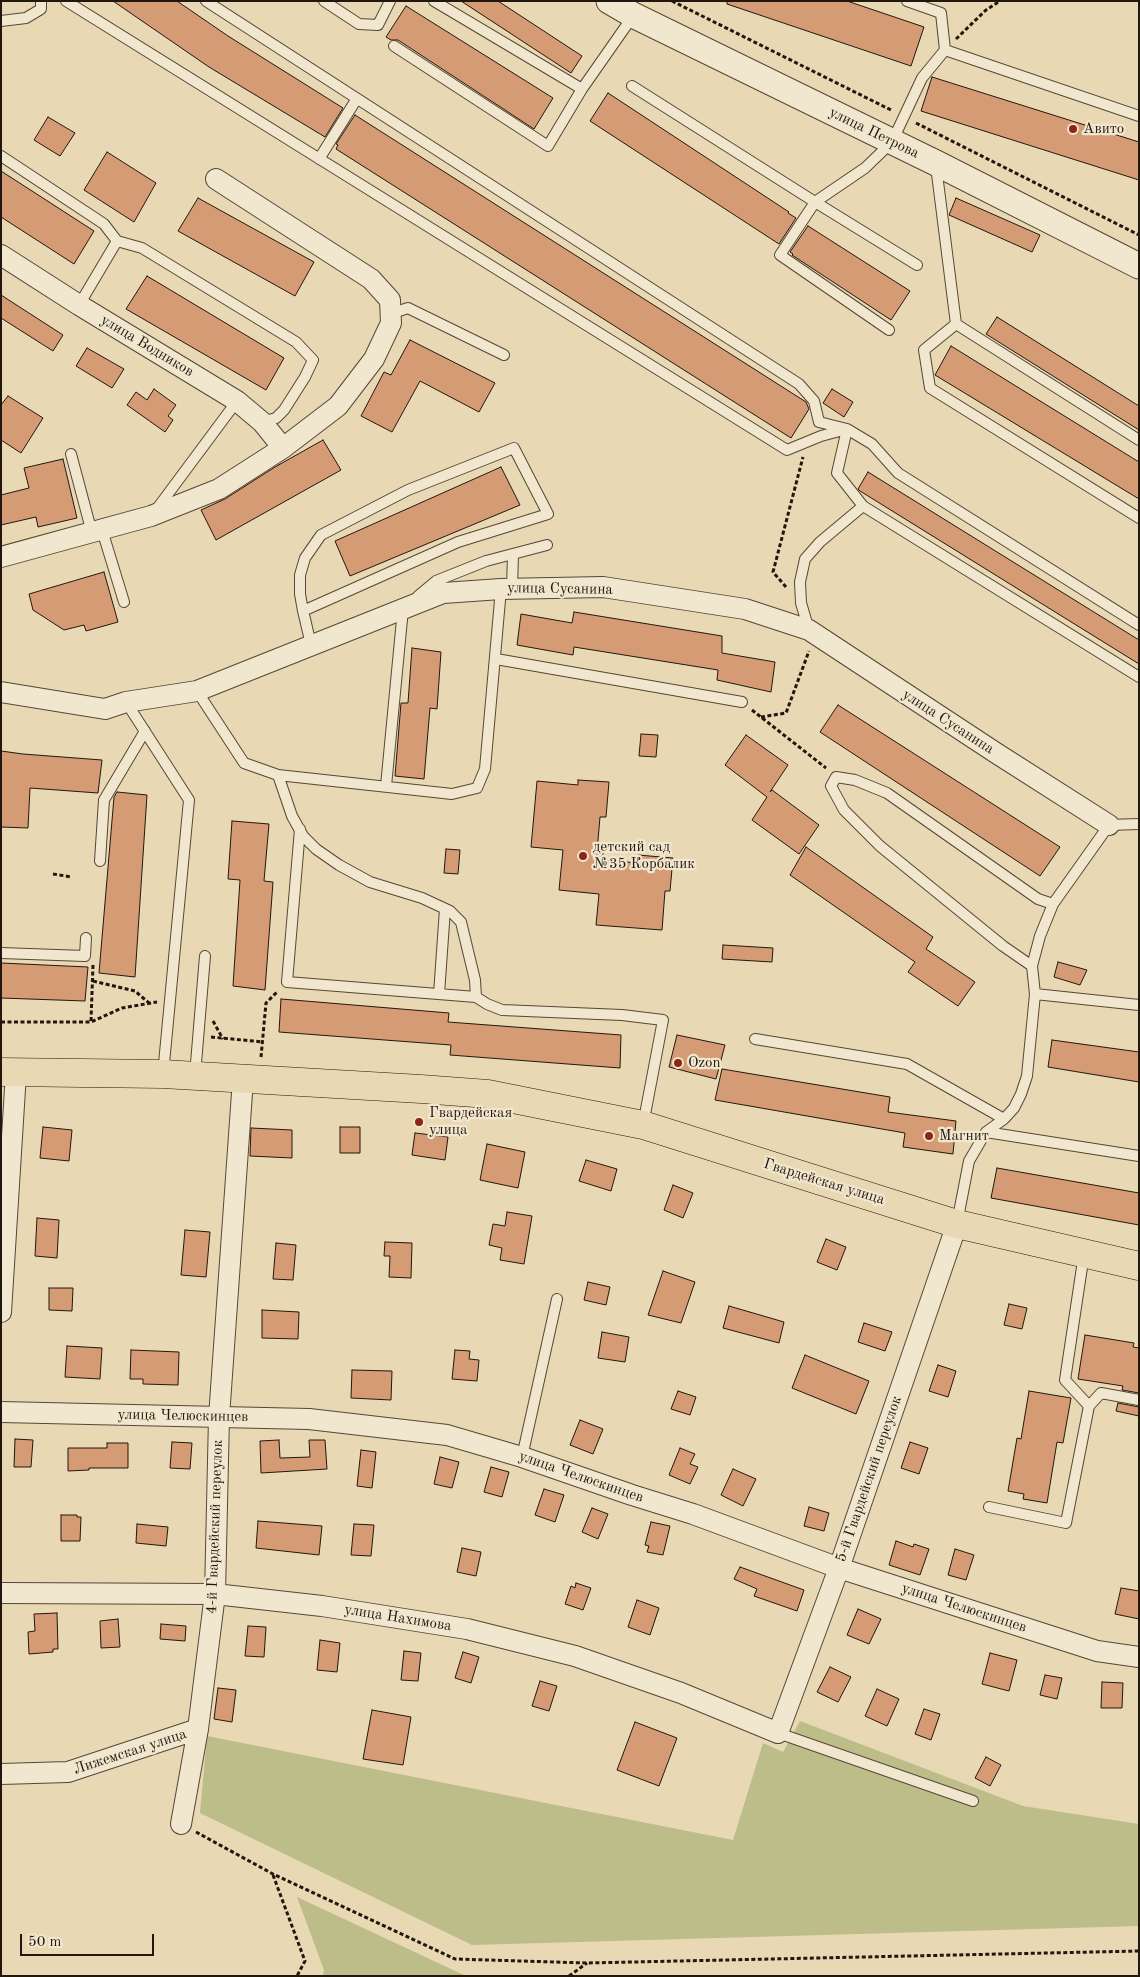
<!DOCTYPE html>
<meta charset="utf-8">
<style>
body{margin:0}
#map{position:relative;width:1140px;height:1977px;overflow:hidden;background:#e9d8b4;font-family:"Old Standard TT",serif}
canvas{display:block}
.frame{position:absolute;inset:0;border:2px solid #22170e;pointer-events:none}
.scale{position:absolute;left:20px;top:1934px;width:134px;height:22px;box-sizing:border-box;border:2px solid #22170e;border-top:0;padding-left:6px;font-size:15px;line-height:18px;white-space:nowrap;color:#22170e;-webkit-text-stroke:4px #f1e6ce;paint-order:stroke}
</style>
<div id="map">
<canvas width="1140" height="1977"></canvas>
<div class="frame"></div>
<div class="scale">50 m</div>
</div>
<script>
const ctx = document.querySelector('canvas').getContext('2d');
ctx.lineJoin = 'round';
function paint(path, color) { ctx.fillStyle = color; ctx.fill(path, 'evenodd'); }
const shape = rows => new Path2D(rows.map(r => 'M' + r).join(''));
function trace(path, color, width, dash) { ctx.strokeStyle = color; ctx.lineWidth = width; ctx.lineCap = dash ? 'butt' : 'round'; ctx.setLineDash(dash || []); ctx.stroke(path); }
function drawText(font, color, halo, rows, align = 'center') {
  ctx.font = font + ' "Old Standard TT",serif'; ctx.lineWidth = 4.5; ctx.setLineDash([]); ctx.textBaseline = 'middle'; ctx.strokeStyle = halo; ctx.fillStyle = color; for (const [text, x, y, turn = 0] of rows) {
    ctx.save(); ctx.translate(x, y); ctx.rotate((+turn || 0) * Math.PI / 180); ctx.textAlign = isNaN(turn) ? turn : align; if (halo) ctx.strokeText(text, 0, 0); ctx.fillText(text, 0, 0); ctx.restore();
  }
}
paint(shape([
 [800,1721,1023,1806,1139,1824,1139,1926,472,1945,200,1813,207,1736,733,1840,763,1743,783,1752],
 [297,1897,466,1976,323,1976,324,1970]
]), '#bcbd89');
const building = shape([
 [113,1,177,1,228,36,343,108,325,137,209,67,113,1],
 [461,1,498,1,582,56,571,73,461,1],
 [727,1,847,1,924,27,911,66,727,4,727,1],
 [406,6,553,98,534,129,398,40,391,40,386,37,406,6],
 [932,77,1139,142,1139,180,921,111,932,77],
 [608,93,789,212,788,213,796,218,779,244,590,121,608,93],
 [355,115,806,402,809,409,791,438,336,149,338,145,336,144,355,115],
 [48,117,75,133,60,156,34,140,48,117],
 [107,152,156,183,134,222,84,190,107,152],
 [1,171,94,231,74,264,1,217,1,171],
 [198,198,314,262,295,296,178,231,198,198],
 [956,198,1040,235,1032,252,949,215,956,198],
 [808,226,910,291,891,320,792,255,793,254,790,252,808,226],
 [147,276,284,358,266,390,126,309,147,276],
 [1,295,63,335,53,351,1,318,1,295],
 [997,317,1139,406,1139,430,986,334,997,317],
 [410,340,495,383,479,412,420,381,392,432,361,416,384,372,391,375,410,340],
 [951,346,1139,462,1139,499,935,375,951,346],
 [87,348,124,369,112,388,76,366,87,348],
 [154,389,176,405,168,416,173,420,165,432,127,405,136,392,147,400,154,389],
 [832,389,853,402,844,417,823,403,832,389],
 [8,396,43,418,21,453,1,440,1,405,8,396],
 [323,440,341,470,216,540,201,510,225,499,275,467,323,440],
 [63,459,77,518,38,527,36,517,1,525,1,495,29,488,24,468,63,459],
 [501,467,520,505,350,576,335,541,501,467],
 [868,472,1139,640,1139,664,860,491,858,489,868,472],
 [104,572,118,622,86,631,84,625,64,630,33,610,29,594,104,572],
 [574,612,722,636,722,653,775,662,771,692,717,680,718,670,574,647,573,655,517,645,521,614,572,623,574,612],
 [412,648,441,652,437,709,430,708,424,779,395,776,401,703,408,703,412,648],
 [838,705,1060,847,1040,876,820,732,838,705],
 [641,734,658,735,656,757,639,756,641,734],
 [746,735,788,765,770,792,772,790,819,825,799,854,752,820,767,797,725,765,746,735],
 [1,751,23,754,102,760,98,793,30,788,28,828,1,827,1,751],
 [578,780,609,782,606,817,600,817,597,852,603,852,603,860,638,863,638,855,673,858,670,891,665,891,662,930,596,925,599,894,559,890,563,850,531,847,537,781,578,785,578,780],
 [117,792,147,795,135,977,99,973,114,797,117,792],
 [232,821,269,824,264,881,273,882,265,990,233,986,240,880,228,879,232,821],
 [806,847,933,937,926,949,975,982,958,1006,908,972,915,962,790,875,806,847],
 [446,849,460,850,458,874,444,873,446,849],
 [723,945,773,948,772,962,722,959,723,945],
 [1058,962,1087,970,1080,985,1054,977,1058,962],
 [1,963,88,967,85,1001,1,998,1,963],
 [281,999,449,1013,448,1022,621,1035,620,1068,450,1055,451,1045,279,1032,281,999],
 [677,1035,725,1045,716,1079,669,1067,677,1035],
 [1052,1040,1139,1052,1139,1082,1048,1067,1052,1040],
 [722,1069,890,1097,888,1112,956,1121,953,1154,903,1147,905,1133,715,1100,722,1069],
 [43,1127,72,1130,69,1161,40,1158,43,1127],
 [340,1127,360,1127,360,1153,340,1153,340,1127],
 [251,1128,292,1130,292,1158,250,1156,251,1128],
 [415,1133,448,1137,445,1160,412,1155,415,1133],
 [487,1144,525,1152,518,1188,480,1180,487,1144],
 [586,1160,617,1169,611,1191,579,1181,586,1160],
 [997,1168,1139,1193,1139,1225,991,1198,997,1168],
 [673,1185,693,1193,683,1218,664,1210,673,1185],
 [507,1212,532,1216,524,1264,500,1260,502,1248,489,1245,493,1224,505,1226,507,1212],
 [37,1218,59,1220,57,1258,35,1256,37,1218],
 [185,1230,210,1232,206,1277,181,1275,185,1230],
 [826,1239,846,1247,837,1270,817,1262,826,1239],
 [385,1242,412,1243,411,1278,389,1277,390,1256,384,1256,385,1242],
 [276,1243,296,1245,293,1280,273,1279,276,1243],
 [663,1271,695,1282,681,1323,648,1315,663,1271],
 [588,1282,610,1287,606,1305,584,1300,588,1282],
 [49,1288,73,1288,72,1311,49,1310,49,1288],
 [1009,1304,1027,1308,1022,1329,1004,1325,1009,1304],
 [729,1306,784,1322,779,1343,723,1328,729,1306],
 [262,1310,299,1312,298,1339,262,1338,262,1310],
 [864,1323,892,1332,885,1351,858,1342,864,1323],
 [602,1332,629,1337,625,1362,598,1358,602,1332],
 [1085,1335,1134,1343,1133,1347,1139,1348,1139,1393,1122,1390,1123,1386,1078,1379,1085,1335],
 [67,1346,102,1348,100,1379,65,1377,67,1346],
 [131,1350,179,1352,178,1385,143,1384,143,1379,130,1379,131,1350],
 [455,1350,470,1351,469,1359,479,1360,477,1381,452,1379,455,1350],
 [805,1355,869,1381,856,1414,792,1388,805,1355],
 [938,1365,956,1371,948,1397,929,1391,938,1365],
 [352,1370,392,1371,391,1400,351,1398,352,1370],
 [678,1391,696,1397,690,1415,671,1409,678,1391],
 [1029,1391,1071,1398,1063,1443,1057,1442,1047,1503,1023,1499,1024,1494,1008,1491,1017,1438,1021,1439,1029,1391],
 [1118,1403,1139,1407,1139,1416,1116,1411,1118,1403],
 [580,1420,603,1429,593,1454,570,1445,580,1420],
 [15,1439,33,1440,31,1467,14,1467,15,1439],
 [279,1440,280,1458,310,1457,309,1440,325,1440,327,1469,261,1473,260,1441,279,1440],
 [172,1442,192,1443,190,1469,170,1468,172,1442],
 [910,1442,928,1448,919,1474,901,1468,910,1442],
 [107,1443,128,1443,128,1468,89,1468,89,1470,68,1471,68,1448,107,1448,107,1443],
 [680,1448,695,1454,690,1464,698,1467,690,1484,669,1475,680,1448],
 [361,1450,376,1452,372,1488,357,1486,361,1450],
 [440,1457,459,1462,452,1488,434,1484,440,1457],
 [491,1467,509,1472,502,1497,484,1492,491,1467],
 [733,1469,756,1479,743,1506,721,1495,733,1469],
 [544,1489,564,1495,555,1522,535,1515,544,1489],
 [809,1507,829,1513,824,1531,804,1526,809,1507],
 [592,1508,608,1514,598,1539,582,1532,592,1508],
 [61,1515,77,1515,77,1517,81,1517,80,1541,61,1541,61,1515],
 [258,1521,322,1526,319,1555,256,1548,258,1521],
 [651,1522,670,1526,663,1555,647,1552,649,1546,645,1545,651,1522],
 [137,1524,168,1527,166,1546,136,1543,137,1524],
 [354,1524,374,1525,371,1556,351,1555,354,1524],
 [896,1541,913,1547,914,1544,929,1549,920,1575,889,1565,896,1541],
 [462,1548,481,1552,476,1576,457,1572,462,1548],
 [955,1549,974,1555,966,1580,948,1575,955,1549],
 [740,1567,804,1590,797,1611,754,1596,757,1589,734,1579,740,1567],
 [576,1583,591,1588,583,1610,565,1604,571,1586,575,1588,576,1583],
 [1121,1588,1139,1591,1139,1619,1115,1614,1121,1588],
 [637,1600,659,1608,650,1635,628,1627,637,1600],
 [858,1609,881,1619,869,1644,847,1635,858,1609],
 [57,1613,58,1649,53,1649,53,1652,29,1654,28,1632,35,1631,34,1614,57,1613],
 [118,1619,120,1647,101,1648,100,1621,118,1619],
 [161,1624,186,1626,185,1641,160,1639,161,1624],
 [248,1626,266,1627,264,1657,245,1656,248,1626],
 [320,1640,340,1643,337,1672,317,1670,320,1640],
 [404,1651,421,1653,418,1681,401,1680,404,1651],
 [463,1652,479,1657,471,1683,455,1678,463,1652],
 [990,1653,1017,1660,1009,1691,982,1684,990,1653],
 [830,1667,851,1677,838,1702,817,1692,830,1667],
 [1045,1675,1062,1678,1057,1699,1040,1695,1045,1675],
 [540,1681,557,1686,549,1711,532,1706,540,1681],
 [1102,1682,1123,1683,1122,1708,1101,1708,1102,1682],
 [218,1688,236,1690,232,1722,214,1719,218,1688],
 [877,1689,899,1699,887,1726,865,1716,877,1689],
 [924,1709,940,1714,931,1740,915,1734,924,1709],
 [372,1710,411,1717,403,1765,363,1759,372,1710],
 [635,1722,677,1738,659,1786,617,1770,635,1722],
 [986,1757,1001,1765,990,1786,975,1778,986,1757]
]);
paint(building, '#d49b75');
trace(building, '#22170e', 1);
const service = shape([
 [66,1,787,450,821,436,847,429,819,422,814,401,799,384,206,1],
 [324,1,359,24,378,25,390,1],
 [434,1,582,89],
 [907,1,941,13,945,50,1139,116],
 [1,21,26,18,41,9,41,1],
 [394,46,548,146,582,89,633,16],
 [632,86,815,202,917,265],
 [1,156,104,224,117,241,142,248,296,342,313,360,305,377,284,410,276,418,262,422],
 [319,159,356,100],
 [936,166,956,324,1139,440],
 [79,305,117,241],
 [390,314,408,308,504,355],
 [956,324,924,350,930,388,1139,518],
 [889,330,780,255,815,202,865,168,892,142,922,78,945,50],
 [71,454,92,533],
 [156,510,237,401],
 [102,530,124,602],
 [512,589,513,554],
 [418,596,436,581,486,561,547,545],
 [303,611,458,542,548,514,514,448,408,490,321,535,305,558,300,575,300,594,303,611,305,619,311,645],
 [1139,625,898,473,872,444,847,429,837,473,863,506,1139,677],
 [809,630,801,603,800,582,805,559,820,542,863,506],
 [496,659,742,702],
 [197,691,244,763,278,775,452,794,477,788,485,769,501,589],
 [126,702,189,800,163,1074],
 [278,775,292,816,303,836,316,849,339,865,370,882,422,898,450,911,461,922,475,980,476,997,487,1004,502,1010,622,1015,663,1020,643,1125],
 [386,786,403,609],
 [300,829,287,982,476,997],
 [100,861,104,800,145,731],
 [1,953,85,956,86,938],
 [1032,966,1003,946,880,846,844,810,831,786,836,777,855,780,887,793,1038,899,1053,904,1109,825,1139,824],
 [439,994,445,909],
 [1035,994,1139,1005],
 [755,1039,907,1064,1004,1119],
 [195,1075,205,956],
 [986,1132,1139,1156],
 [957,1223,969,1161,986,1132,1004,1119,1014,1108,1021,1094,1027,1076,1035,994,1032,966,1040,936,1053,904],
 [1084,1254,1065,1380,1089,1406],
 [522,1457,557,1299],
 [989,1507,1066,1523,1089,1406,1101,1393,1139,1400],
 [778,1733,973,1801]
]);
const minor = shape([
 [1,255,79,305,237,401,262,422,283,448],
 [1,557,151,516,219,489,283,448,338,406,374,359,391,323,390,300,371,279,216,179],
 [1,692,105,709,126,702,197,691,443,593,501,589,603,587,745,609,809,630,996,753,1109,825],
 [1,1312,16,1073],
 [1,1412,309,1419,447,1435,522,1457,632,1495,693,1514,839,1568,1097,1651,1139,1657],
 [1,1593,215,1594,322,1606,467,1629,575,1656,681,1693,778,1733,839,1568,957,1224],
 [1,1774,68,1772,198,1729],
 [181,1824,198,1729,215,1594,219,1417,243,1079]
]);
const tertiary = shape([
 [609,1,633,15,936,163,1139,266]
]);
const primary = shape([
 [1,1072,163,1074,421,1089,488,1094,643,1125,957,1224,1139,1266]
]);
trace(service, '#544738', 12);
trace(minor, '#544738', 22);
trace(tertiary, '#544738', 27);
trace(primary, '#22170e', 29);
trace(shape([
 [672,1,893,111],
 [956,39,986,10,1000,1],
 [916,123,1139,235],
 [786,587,773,572,803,457],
 [752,710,826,768],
 [761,717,786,713,809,651],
 [53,874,72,877],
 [93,981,135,991,149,1003],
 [91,1021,93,965],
 [213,1021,223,1039],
 [1,1022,91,1022,122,1008,157,1002],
 [211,1037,263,1042],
 [261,1057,266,1003,278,991],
 [196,1832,273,1874,455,1959,587,1963,1139,1951],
 [273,1875,305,1961,297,1976],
 [569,1976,587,1963]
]), '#22170e', 3, [4, 2.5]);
trace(service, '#f1e6ce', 10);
trace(minor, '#f1e6ce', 20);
trace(tertiary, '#f1e6ce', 25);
trace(primary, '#e9d8b4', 28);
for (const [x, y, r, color] of [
 [1073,129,5,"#8f2418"],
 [583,856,5,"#8f2418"],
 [678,1063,5,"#8f2418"],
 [419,1122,5,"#8f2418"],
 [929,1136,5,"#8f2418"]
]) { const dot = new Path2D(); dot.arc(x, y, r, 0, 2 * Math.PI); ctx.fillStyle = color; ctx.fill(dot); trace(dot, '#f1e6ce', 2); }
drawText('15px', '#22170e', '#f1e6ce', [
 ["Авито",1083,129],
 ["детский сад",593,847],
 ["№35 Корбалик",593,864],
 ["Ozon",688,1063],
 ["Гвардейская",429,1113],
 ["улица",429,1130],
 ["Магнит",939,1136]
], 'left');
drawText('15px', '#22170e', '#f1e6ce', [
 ["улица Петрова",874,133,26],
 ["улица Водников",147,346,31],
 ["улица Сусанина",560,589,1],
 ["улица Сусанина",948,722,33],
 ["Гвардейская улица",824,1182,17],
 ["улица Челюскинцев",183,1416,1],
 ["улица Челюскинцев",581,1477,19],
 ["5-й Гвардейский переулок",869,1479,-71],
 ["4-й Гвардейский переулок",215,1527,-88],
 ["улица Челюскинцев",964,1608,18],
 ["улица Нахимова",398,1618,9],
 ["Лижемская улица",130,1752,-18]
]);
</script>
